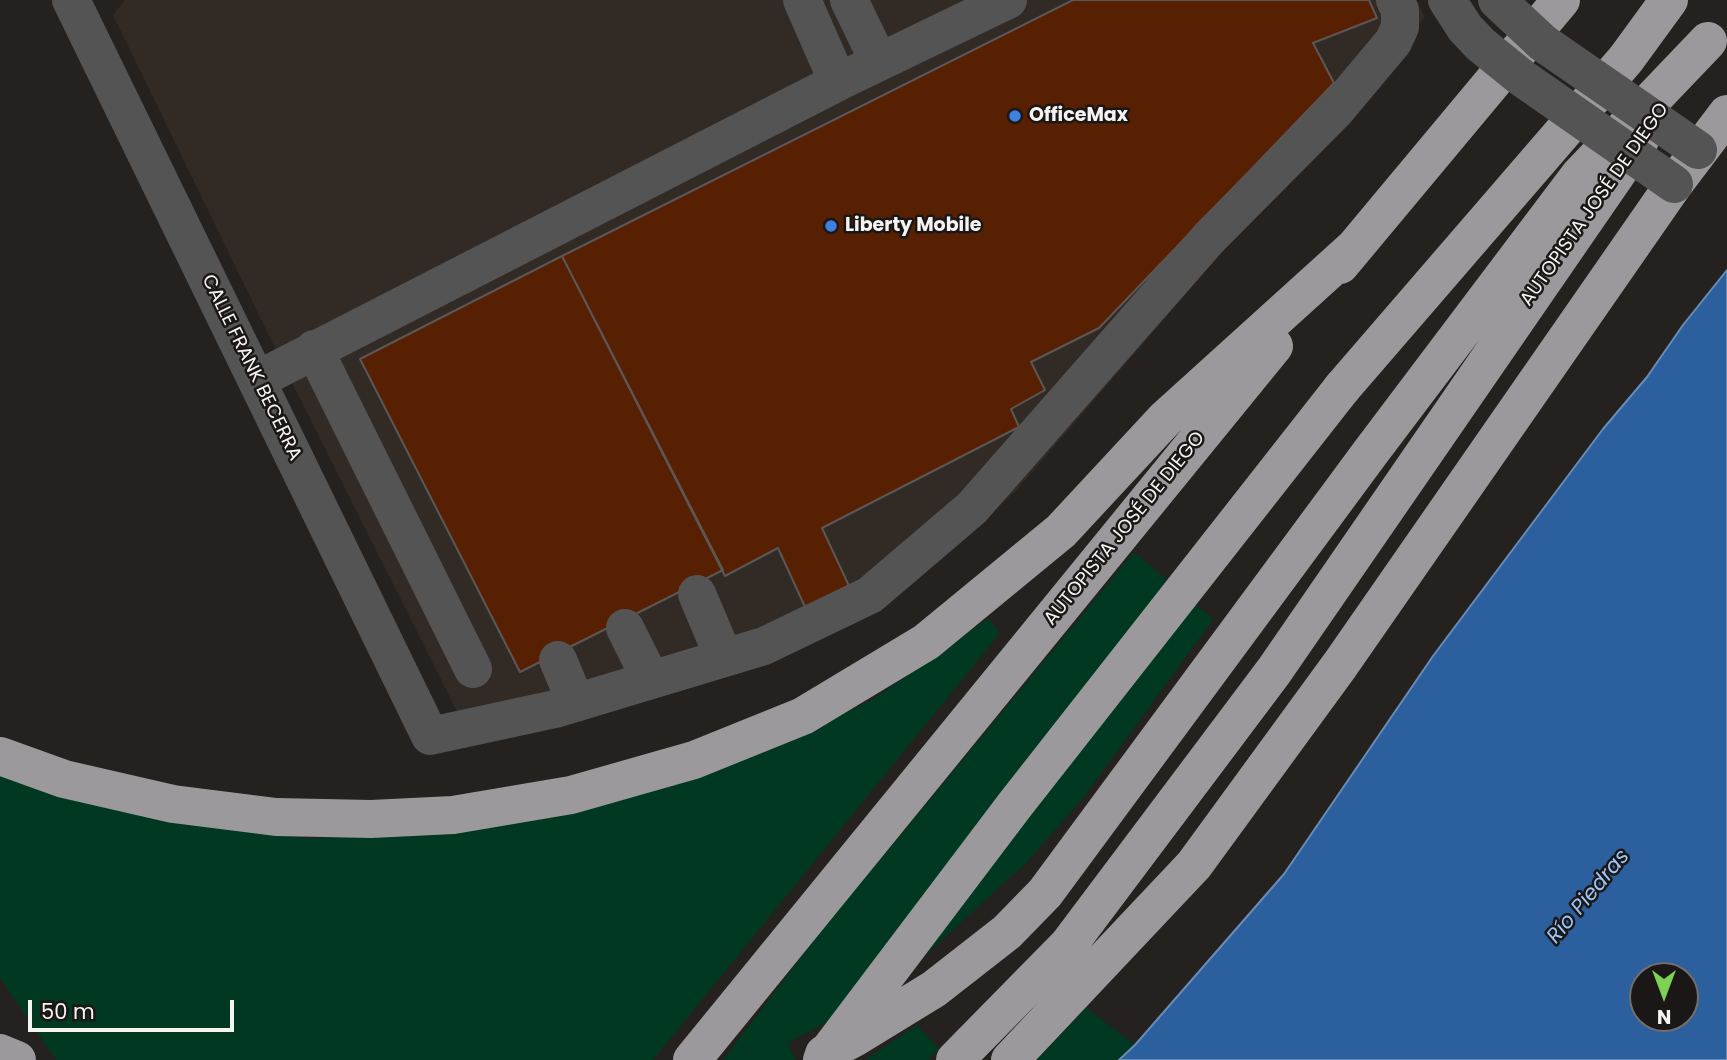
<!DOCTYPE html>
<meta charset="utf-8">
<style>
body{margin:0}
#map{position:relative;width:1727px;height:1060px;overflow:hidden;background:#24211f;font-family:Poppins,sans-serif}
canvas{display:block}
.north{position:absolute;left:1629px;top:962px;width:70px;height:70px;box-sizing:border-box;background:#1a1716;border:2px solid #726f6e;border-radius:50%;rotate:180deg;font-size:19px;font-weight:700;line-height:28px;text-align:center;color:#f6f4f3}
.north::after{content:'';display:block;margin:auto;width:24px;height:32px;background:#7dd154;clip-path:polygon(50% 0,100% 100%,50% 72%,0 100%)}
.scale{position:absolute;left:28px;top:1000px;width:206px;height:32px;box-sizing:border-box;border:4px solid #f6f4f3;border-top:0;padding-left:9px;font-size:21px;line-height:24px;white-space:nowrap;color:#f6f4f3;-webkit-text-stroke:5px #1a1716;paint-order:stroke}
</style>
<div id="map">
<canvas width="1727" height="1060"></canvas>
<div class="north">N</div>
<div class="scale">50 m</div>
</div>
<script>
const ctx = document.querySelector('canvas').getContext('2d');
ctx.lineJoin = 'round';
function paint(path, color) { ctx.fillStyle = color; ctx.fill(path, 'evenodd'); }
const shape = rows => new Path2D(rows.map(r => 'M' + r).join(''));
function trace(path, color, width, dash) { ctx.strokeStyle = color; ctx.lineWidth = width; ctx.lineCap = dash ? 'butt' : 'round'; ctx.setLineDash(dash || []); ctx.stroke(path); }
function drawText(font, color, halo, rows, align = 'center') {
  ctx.font = font + ' Poppins,sans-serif'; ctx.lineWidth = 5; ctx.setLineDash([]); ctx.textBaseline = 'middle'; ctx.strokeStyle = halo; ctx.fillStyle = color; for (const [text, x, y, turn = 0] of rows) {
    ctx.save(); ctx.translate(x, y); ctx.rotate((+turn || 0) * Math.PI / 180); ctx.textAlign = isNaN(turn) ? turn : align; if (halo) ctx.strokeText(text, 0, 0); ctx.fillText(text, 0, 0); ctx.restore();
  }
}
paint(shape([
 [125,0,1416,0,1425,17,1015,492,910,580,473,743,293,385,113,15]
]), '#322a25');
paint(shape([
 [1134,552,1213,619,1084,797,1027,862,918,962,843,1013,788,1043,795,1060,723,1060,817,936],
 [988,618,1000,633,653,1060,56,1060,0,978,0,774,167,821,306,838,434,835,781,744,875,698],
 [1086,1008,1135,1045,1119,1060,1036,1060],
 [917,1025,939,1049,928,1060,865,1060]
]), '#013822');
const water = shape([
 [1727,270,1727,1060,1119,1060,1135,1045,1284,874,1433,656,1603,429,1647,377,1683,325,1727,270],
 [1643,976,1685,976,1685,1018,1643,1018,1643,976]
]);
paint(water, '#2b5f9d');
trace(water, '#688cb7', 2);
const building = shape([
 [1073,0,1369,0,1377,18,1313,43,1334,83,1099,328,1031,362,1045,390,1011,409,1019,427,822,528,850,588,806,609,778,548,725,576,562,256,1073,0],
 [562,256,723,570,520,672,360,359,562,256]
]);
paint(building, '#582002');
trace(building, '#5b5756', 2);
trace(shape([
 [71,0,430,736,555,709,764,646,870,595,972,508,1209,238,1336,110,1393,42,1400,27,1400,10,1395,0],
 [802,0,838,82],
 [849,0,879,62],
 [314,349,473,669],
 [257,380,838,82,1008,0],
 [697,594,724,658],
 [625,628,651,680],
 [558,660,576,703]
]), '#555455', 38);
trace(shape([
 [1340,265,1561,0],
 [1342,388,1626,59,1669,0],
 [0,756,64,779,173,804,276,817,371,819,453,815,571,795,694,760,803,716,926,642,1061,531,1166,418,1356,246],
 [824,1054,854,1038,934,989,1007,932,1045,893,1370,453,1579,176,1708,41],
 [692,1060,1274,346],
 [955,1060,1069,944,1274,671,1640,140],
 [1010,1060,1194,865,1340,665,1674,184,1727,114]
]), '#9c999c', 38);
trace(shape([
 [1447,0,1465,28,1480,44,1522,78,1674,184],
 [1497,0,1543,43,1698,150]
]), '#555455', 38);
trace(shape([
 [0,1053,17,1060],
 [822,1060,1014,806,1342,388]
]), '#9c999c', 38);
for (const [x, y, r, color] of [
 [1015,116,7,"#3f7fe0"],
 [831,226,7,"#3f7fe0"]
]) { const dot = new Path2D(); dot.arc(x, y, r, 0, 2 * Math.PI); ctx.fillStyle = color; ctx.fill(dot); trace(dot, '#1a1716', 2.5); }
drawText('bold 19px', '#f6f4f3', '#1a1716', [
 ["OfficeMax",1029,116],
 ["Liberty Mobile",845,226]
], 'left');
drawText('19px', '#f6f4f3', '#1a1716', [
 ["AUTOPISTA JOSÉ DE DIEGO",1595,205,-55],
 ["CALLE FRANK BECERRA",251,368,64],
 ["AUTOPISTA JOSÉ DE DIEGO",1125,529,-51]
]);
drawText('italic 21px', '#9bc5f9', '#1a1716', [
 ["Río Piedras",1589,897,-50]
]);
</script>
